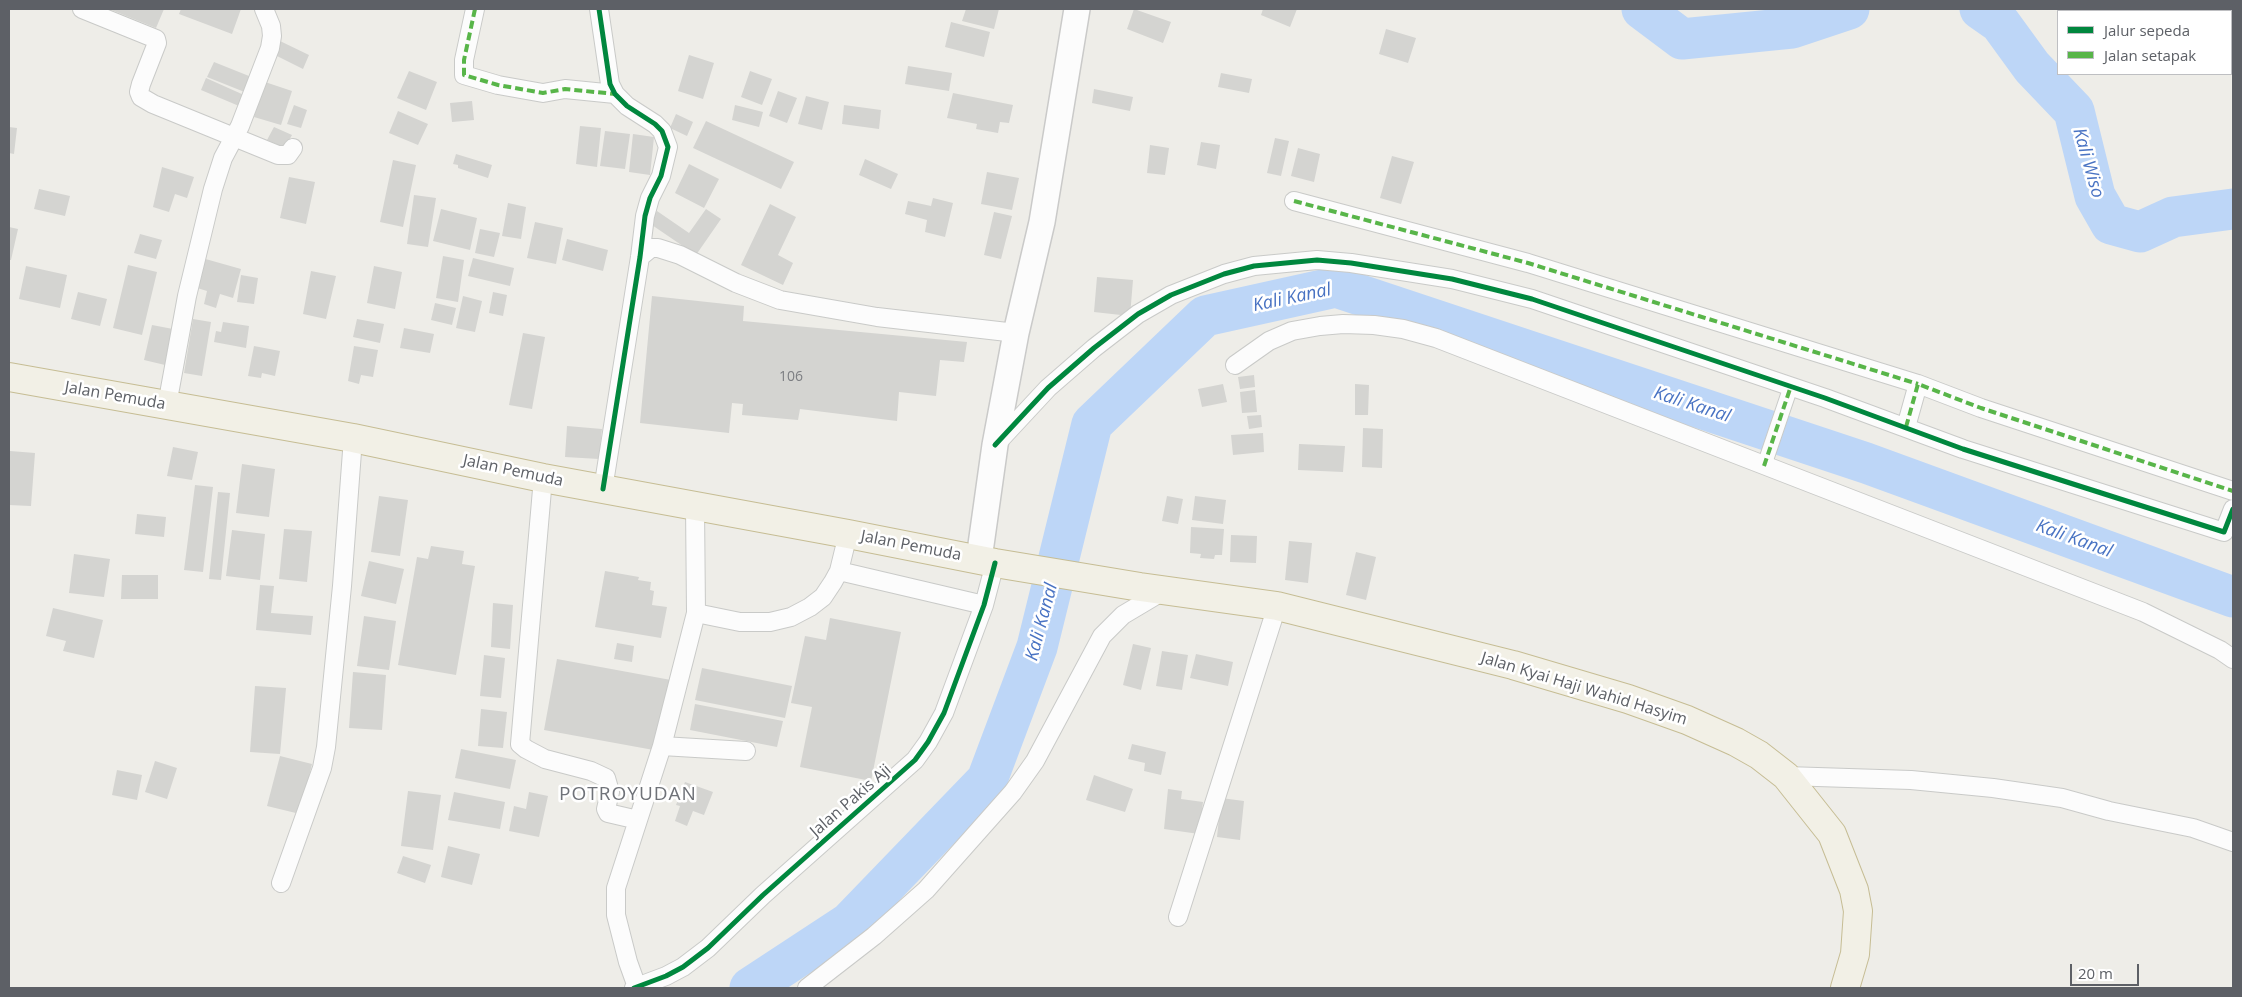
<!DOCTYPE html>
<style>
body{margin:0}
#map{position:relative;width:2242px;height:997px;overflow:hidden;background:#eeede8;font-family:"Open Sans",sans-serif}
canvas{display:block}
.frame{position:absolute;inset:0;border:10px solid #5d6066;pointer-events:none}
.legend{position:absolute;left:2057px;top:10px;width:175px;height:65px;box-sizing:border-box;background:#fff;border:1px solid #bebfc2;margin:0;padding:6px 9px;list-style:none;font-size:15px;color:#5d6066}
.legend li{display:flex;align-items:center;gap:10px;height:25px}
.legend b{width:25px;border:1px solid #bebfc2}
.scale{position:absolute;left:2070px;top:964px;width:69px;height:22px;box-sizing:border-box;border:2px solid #5d6066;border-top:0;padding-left:6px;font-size:15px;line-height:18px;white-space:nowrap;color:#5d6066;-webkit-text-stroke:4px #fff;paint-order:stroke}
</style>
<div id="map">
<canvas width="2242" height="997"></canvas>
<div class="frame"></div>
<ul class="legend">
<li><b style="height:6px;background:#00873e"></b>Jalur sepeda</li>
<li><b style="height:6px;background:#58b549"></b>Jalan setapak</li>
</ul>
<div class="scale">20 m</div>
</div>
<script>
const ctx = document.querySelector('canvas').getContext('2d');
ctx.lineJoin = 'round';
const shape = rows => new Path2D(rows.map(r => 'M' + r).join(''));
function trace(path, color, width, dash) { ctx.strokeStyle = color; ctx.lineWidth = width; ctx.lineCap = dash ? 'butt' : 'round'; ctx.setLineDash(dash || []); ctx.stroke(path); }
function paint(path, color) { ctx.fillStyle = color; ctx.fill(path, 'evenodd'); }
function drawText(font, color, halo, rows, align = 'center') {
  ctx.font = font + ' "Open Sans",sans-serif'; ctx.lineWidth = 5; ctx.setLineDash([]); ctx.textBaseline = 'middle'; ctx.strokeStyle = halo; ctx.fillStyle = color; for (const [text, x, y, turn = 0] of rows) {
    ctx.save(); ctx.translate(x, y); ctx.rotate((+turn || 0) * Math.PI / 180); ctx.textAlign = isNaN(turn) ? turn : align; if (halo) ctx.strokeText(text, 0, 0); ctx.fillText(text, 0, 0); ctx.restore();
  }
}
trace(shape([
 [1642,9,1682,39,1792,28,1849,9],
 [1980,9,2000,23,2032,67,2074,111,2095,196,2111,224,2140,232,2173,217,2233,209],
 [750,988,849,923,987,780,1037,647,1092,424,1205,316,1336,287,1866,463,2233,597]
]), '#bdd6f7', 41);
paint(shape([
 [109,9,164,9,156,28],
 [181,9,241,9,232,34,179,14],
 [966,9,999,9,994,29,962,21],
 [1134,9,1171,22,1163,43,1127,29],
 [1263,9,1297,9,1290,27,1261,15],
 [951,22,990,32,984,57,945,47],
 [1386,29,1416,38,1408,63,1379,54],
 [280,41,309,55,303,69,273,54],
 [689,55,714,63,703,99,678,91],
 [214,62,254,78,247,93,207,77],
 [908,66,952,73,949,91,905,84],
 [409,71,437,82,426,110,397,98],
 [750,71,772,79,762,105,741,97],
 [1221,73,1252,79,1249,93,1218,87],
 [206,78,244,95,239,106,201,90],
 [265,82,292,91,281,125,254,117],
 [1094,89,1133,97,1130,111,1092,103],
 [778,91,797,98,787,123,769,116],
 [953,93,1013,105,1009,123,1000,122,998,133,976,129,977,124,947,118],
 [806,96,829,102,822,130,798,124],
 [472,101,474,120,452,122,450,103],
 [294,105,307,110,301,128,287,124],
 [735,105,763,112,759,127,732,120],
 [844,105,881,110,879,129,842,124],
 [398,111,428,124,418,145,389,133],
 [676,114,693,122,687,136,670,128],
 [706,121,794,162,781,189,693,148],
 [580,126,601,128,597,167,576,164],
 [9,127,17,128,14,154,9,153],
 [274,127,292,135,285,148,267,140],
 [605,131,630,134,625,169,600,166],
 [633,134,654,137,650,175,629,172],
 [1275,138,1289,141,1281,176,1267,173],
 [1201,142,1220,145,1216,169,1197,165],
 [1150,145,1169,148,1165,175,1147,173],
 [1298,148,1320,154,1314,182,1291,176],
 [456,154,492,165,488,178,458,168,458,165,453,164],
 [1392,156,1414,162,1401,204,1380,198],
 [865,159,898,174,891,189,859,175],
 [393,160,416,165,403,227,380,222],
 [689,164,719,179,704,208,675,193],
 [162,167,194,177,187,198,175,194,169,212,153,207],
 [987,172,1019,178,1012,210,981,204],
 [289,177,315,182,306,224,280,218],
 [39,189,70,196,65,216,34,209],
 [414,195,436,198,428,247,407,244],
 [933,198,953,203,945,237,925,232,927,220,905,214,908,201,931,206],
 [508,203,526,207,521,239,502,236],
 [770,204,796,217,778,255,793,263,783,285,741,265],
 [441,209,477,218,470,250,433,241],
 [706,209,721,219,696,255,649,223,657,211,689,233],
 [994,212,1012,216,1001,259,984,255],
 [535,222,563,228,556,264,527,258],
 [9,227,18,229,11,260,9,260],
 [480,229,500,233,494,257,475,253],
 [140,234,162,240,156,259,134,253],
 [567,239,608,250,603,271,562,260],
 [443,256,464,260,458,302,436,298],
 [202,258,241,269,233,298,220,294,216,308,204,304,207,291,194,287],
 [473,258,514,268,510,286,468,276],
 [128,265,157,272,142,335,113,328],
 [26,266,67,275,60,308,19,299],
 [374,266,402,272,395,309,367,303],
 [311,271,336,276,326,319,303,314],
 [241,275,258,278,254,304,237,302],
 [1097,277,1133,280,1130,316,1094,312],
 [78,292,107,299,100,326,71,319],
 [493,292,507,295,503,316,489,313],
 [463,296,482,301,475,332,456,328],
 [652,296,744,306,743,321,967,342,964,362,940,360,936,396,899,392,897,421,800,409,798,420,742,415,743,404,732,403,729,433,640,423],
 [435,303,456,308,452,325,431,320],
 [193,319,211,322,202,376,184,373],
 [357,319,384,324,380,343,353,337],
 [223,322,249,326,246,348,214,342,216,331,221,332],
 [152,325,173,329,165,365,144,360],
 [404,328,434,334,430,353,400,348],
 [523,333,545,337,532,409,509,405],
 [254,346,280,351,275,376,262,373,261,378,248,376],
 [354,346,378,350,373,377,361,375,359,384,348,381],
 [1254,375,1255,387,1240,389,1238,377],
 [1223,384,1227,402,1202,407,1198,389],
 [1355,384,1369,385,1368,415,1355,415],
 [1255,390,1257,412,1242,413,1240,392],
 [1261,415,1262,427,1249,429,1247,416],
 [567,426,602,429,599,459,565,457],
 [1363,428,1383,429,1382,468,1362,467],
 [1263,433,1264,452,1233,455,1231,435],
 [1299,444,1345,446,1343,472,1298,470],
 [173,447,198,452,192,480,167,476],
 [10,451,35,453,31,506,9,505],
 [242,464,275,469,269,517,236,513],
 [195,485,213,487,203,572,184,570],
 [218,492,230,493,221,580,209,579],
 [379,496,408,500,400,556,371,552],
 [1167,496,1183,499,1178,524,1162,521],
 [1195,496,1226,500,1223,524,1192,520],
 [137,514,166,517,164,537,135,534],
 [1191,527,1224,529,1222,555,1215,555,1214,559,1200,558,1201,554,1190,553],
 [284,529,312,531,307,582,279,579],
 [232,530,265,534,260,580,226,576],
 [1231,535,1257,536,1256,563,1230,562],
 [1289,541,1312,543,1308,583,1285,580],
 [431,546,464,551,462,564,475,566,456,675,398,665,417,557,428,559],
 [1356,552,1376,557,1366,600,1346,595],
 [74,554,110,559,104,597,69,593],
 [369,561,404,569,396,604,361,596],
 [605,571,639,577,638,580,651,582,650,590,654,591,652,605,667,607,661,638,595,627],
 [122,575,158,575,158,599,121,599],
 [260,585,274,586,271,613,313,616,311,635,256,630],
 [493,603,513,605,510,649,491,647],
 [53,608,103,620,94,658,63,651,66,641,46,636],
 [364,616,396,621,389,670,357,666],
 [830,618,901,632,871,781,800,767,812,707,791,703,805,636,826,640],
 [617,643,634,646,632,662,614,659],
 [1133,644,1151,648,1141,690,1123,685],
 [1162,651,1188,655,1182,690,1156,686],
 [1196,654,1233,662,1228,686,1190,678],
 [484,655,505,658,501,698,480,696],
 [557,659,671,680,659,751,544,730],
 [702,668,792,686,785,718,695,700],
 [353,672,386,675,382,730,349,728],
 [255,686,286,688,280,754,250,752],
 [695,704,783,721,777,747,690,730],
 [481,709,507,712,503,748,478,746],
 [1132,744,1166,752,1161,775,1144,771,1145,763,1128,759],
 [461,749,516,760,510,789,455,778],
 [280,756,312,764,300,814,267,806],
 [155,761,177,768,167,799,145,792],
 [117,770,142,775,137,800,112,795],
 [1094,775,1133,789,1125,812,1086,800],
 [685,782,713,792,704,815,693,811,687,826,675,821,680,806,676,805],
 [1168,789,1182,791,1181,799,1203,802,1199,834,1164,829],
 [408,791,441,795,433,850,401,846],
 [454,792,505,802,500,829,448,820],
 [529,792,548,796,539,837,509,831,514,806,526,809],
 [1221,798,1244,801,1240,840,1217,837],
 [448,846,480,854,472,885,441,877],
 [403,856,431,865,425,883,397,873]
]), '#d4d4d1');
const pedestrian = shape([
 [1764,466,1791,386]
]);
const minor = shape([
 [82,9,156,39,157,43,141,84,139,92,141,97,153,104,278,155,288,155,293,148],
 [475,9,464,60,464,75,498,85,543,93,565,89,615,94],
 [599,9,610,84,615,94,627,106,655,124,662,131,668,147,661,176,650,198,645,216,640,257,603,489],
 [1294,201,1528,263,1918,384],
 [640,257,651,248,658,248,680,255,736,283,780,300,877,317,1016,333],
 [1235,365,1269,341,1292,331,1320,326,1343,324,1374,325,1403,329,1436,338,2143,612,2220,650,2233,659],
 [167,405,187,296,213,189,223,158,240,126,270,48,272,36,271,26,264,9],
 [1906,427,1918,384,1981,408,2233,491],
 [995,445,1048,388,1094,348,1138,314,1171,295,1224,274,1254,266,1317,260,1351,263,1452,279,1532,299,1825,398,1963,449,2224,532,2233,509],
 [543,478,520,744,526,749,545,759,591,771,606,778,610,792,606,809,608,813,638,820],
 [695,506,696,613,662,746,746,751],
 [839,571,984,605],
 [696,613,740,622,770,622,791,617,810,607,823,597,833,582,839,571,848,534],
 [1786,776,1911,780,1993,788,2062,798,2109,811,2193,828,2233,842],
 [281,883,322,768,326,747,342,586,353,438],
 [1178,917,1277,606],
 [637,987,628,962,616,915,616,888,662,746],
 [634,988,666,976,683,967,708,948,763,895,915,760,928,742,944,713,984,605,995,563],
 [807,988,874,936,926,890,1013,792,1035,761,1102,636,1123,615,1165,590]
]);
const secondary = shape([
 [979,559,995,445,1016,333,1042,222,1077,9]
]);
const trunk = shape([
 [9,377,353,438,543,478,848,534,995,563,1140,587,1277,606,1513,665,1628,699,1687,720,1736,742,1759,755,1786,776,1832,834,1854,890,1858,911,1855,954,1845,988]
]);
trace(pedestrian, '#c9cac8', 16);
trace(minor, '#c9cac8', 20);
trace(secondary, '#cacac9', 28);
trace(trunk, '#c6bd94', 30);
trace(pedestrian, '#fcfcfc', 14);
trace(minor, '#fcfcfc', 18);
trace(secondary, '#fcfcfc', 25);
trace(trunk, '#f2f0e6', 28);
trace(shape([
 [475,9,464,60,464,75,498,85,543,93,565,89,615,94],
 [1294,201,1528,263,1918,384],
 [1906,427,1918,384,1981,408,2233,491],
 [1764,466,1791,386]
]), '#58b549', 4, [8, 4]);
trace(shape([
 [599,9,610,84,615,94,627,106,655,124,662,131,668,147,661,176,650,198,645,216,640,257,603,489],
 [995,445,1048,388,1094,348,1138,314,1171,295,1224,274,1254,266,1317,260,1351,263,1452,279,1532,299,1825,398,1963,449,2224,532,2233,509],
 [634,988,666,976,683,967,708,948,763,895,915,760,928,742,944,713,984,605,995,563]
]), '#00873e', 5);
drawText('14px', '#7c7e82', null, [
 ["106",791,377]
]);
drawText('16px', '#5d6066', '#fff', [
 ["Jalan Pemuda",115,396,10],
 ["Jalan Pemuda",513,471,12],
 ["Jalan Pemuda",911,546,11],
 ["Jalan Kyai Haji Wahid Hasyim",1584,689,17],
 ["Jalan Pakis Aji",851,801,-41]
]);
drawText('italic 18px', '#4973c3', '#fff', [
 ["Kali Wiso",2088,163,74],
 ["Kali Kanal",1292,298,-12],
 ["Kali Kanal",1692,405,18],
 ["Kali Kanal",2074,539,20],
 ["Kali Kanal",1042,622,-75]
]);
ctx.letterSpacing = '1px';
drawText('19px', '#6f7278', '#fff', [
 ["POTROYUDAN",628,795]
]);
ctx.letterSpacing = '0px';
</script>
